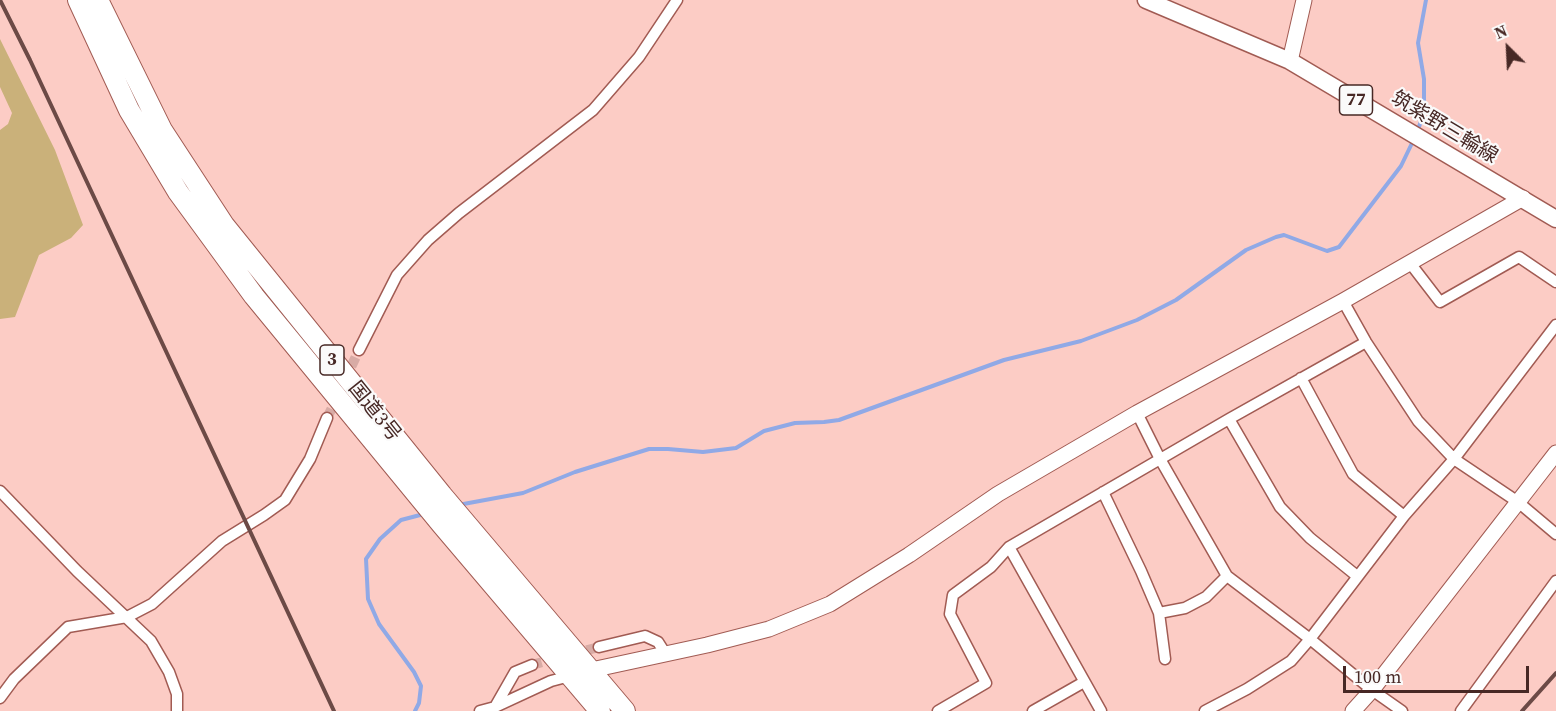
<!DOCTYPE html>
<meta charset="utf-8">
<style>
body{margin:0}
#map{position:relative;width:1556px;height:711px;overflow:hidden;background:#fcccc5;font-family:"Source Serif 4",serif}
canvas{display:block}
.north{position:absolute;left:1478px;top:18px;width:60px;height:60px;-webkit-text-stroke:4px #fafafa;paint-order:stroke;rotate:336deg;font-size:16px;font-weight:700;line-height:24px;text-align:center;color:#472825}
.north::after{content:'';display:block;margin:auto;width:21px;height:27px;background:#472825;clip-path:polygon(50% 0,100% 100%,50% 72%,0 100%)}
.scale{position:absolute;left:1343px;top:666px;width:186px;height:27px;box-sizing:border-box;border:3px solid #472825;border-top:0;padding-left:8px;font-size:18px;line-height:21px;white-space:nowrap;color:#472825;-webkit-text-stroke:4px #fafafa;paint-order:stroke}
</style>
<div id="map">
<canvas width="1556" height="711"></canvas>
<div class="north">N</div>
<div class="scale">100 m</div>
</div>
<script>
const ctx = document.querySelector('canvas').getContext('2d');
ctx.lineJoin = 'round';
function paint(path, color) { ctx.fillStyle = color; ctx.fill(path, 'evenodd'); }
const shape = rows => new Path2D(rows.map(r => 'M' + r).join(''));
function trace(path, color, width, dash) { ctx.strokeStyle = color; ctx.lineWidth = width; ctx.lineCap = dash ? 'butt' : 'round'; ctx.setLineDash(dash || []); ctx.stroke(path); }
function drawText(font, color, halo, rows, align = 'center') {
  ctx.font = font + ' "Source Serif 4","Noto Sans JP",serif'; ctx.lineWidth = 4.5; ctx.setLineDash([]); ctx.textBaseline = 'middle'; ctx.strokeStyle = halo; ctx.fillStyle = color; for (const [text, x, y, turn = 0] of rows) {
    ctx.save(); ctx.translate(x, y); ctx.rotate((+turn || 0) * Math.PI / 180); ctx.textAlign = isNaN(turn) ? turn : align; if (halo) ctx.strokeText(text, 0, 0); ctx.fillText(text, 0, 0); ctx.restore();
  }
}
paint(shape([
 [0,39,55,150,83,225,71,238,39,255,15,317,0,319,0,130,8,124,12,113,0,87]
]), '#cab17a');
trace(shape([
 [1417,132,1423,116,1424,107,1424,79,1418,43,1426,0],
 [458,505,523,493,575,472,649,449,668,449,703,452,736,448,764,431,795,423,824,422,839,420,1004,360,1081,341,1137,320,1176,300,1246,250,1276,237,1284,235,1327,251,1339,247,1401,166,1414,139],
 [415,711,419,703,421,686,414,672,379,624,368,599,366,559,380,539,401,520,424,514]
]), '#90a9e6', 4);
trace(shape([
 [345,380,359,350],
 [327,418,339,394],
 [572,654,599,647],
 [532,665,557,658]
]), '#d8aba5', 10, [10, 5]);
const street = shape([
 [1410,263,1440,302,1519,257,1556,282],
 [1343,301,1366,342,1418,421,1454,459,1518,502,1556,534],
 [359,350,397,275,428,240,459,213,593,110,639,57,677,0],
 [1301,378,1353,474,1404,516],
 [1137,413,1160,459,1227,576,1310,639,1372,690,1402,711],
 [1229,419,1280,507,1310,538,1357,576],
 [0,491,77,571,151,641,169,672,177,694,177,711],
 [1103,492,1141,571,1159,613,1165,659],
 [1009,547,1101,711],
 [1159,613,1185,608,1206,597,1227,576],
 [599,647,645,636,658,642,665,653],
 [0,698,14,679,68,627,127,617,152,604,222,541,264,515,285,500,310,459,327,418],
 [495,707,515,672,532,665],
 [480,711,495,707,551,681,570,676],
 [938,711,986,683,950,614,953,595,991,567,1009,547,1229,419,1366,342],
 [1033,711,1084,682],
 [1205,711,1247,689,1291,661,1310,639,1404,516,1454,459,1556,325],
 [1461,711,1556,581]
]);
const secondary = shape([
 [1290,61,1304,0],
 [582,672,707,645,769,629,830,604,909,555,998,494,1137,413,1343,301,1523,198],
 [1353,711,1372,690,1556,453]
]);
const primary = shape([
 [1146,0,1290,61,1556,219]
]);
const highway = shape([
 [78,0,129,110,178,192,208,233,254,296,442,525,600,711],
 [98,0,162,130,224,225,442,495,625,711]
]);
trace(street, '#a15b53', 13);
trace(secondary, '#a15b53', 17);
trace(primary, '#a15b53', 19);
trace(highway, '#a15b53', 22);
trace(street, '#fff', 10);
trace(secondary, '#fff', 15);
trace(primary, '#fff', 16);
trace(highway, '#fff', 20);
trace(shape([
 [0,0,30,60,334,711],
 [1522,711,1556,673]
]), '#6c4a46', 4);
for (const [x, y, w] of [
 [1356,100,33],
 [332,360,24]
]) { const box = new Path2D(); box.roundRect(x - w / 2, y - 15, w, 30, 4.5); ctx.fillStyle = '#fafafa'; ctx.fill(box); trace(box, '#472825', 1.5); }
drawText('bold 18px', '#472825', null, [
 ["77",1356,100],
 ["3",332,360]
]);
drawText('20px', '#472825', '#fafafa', [
 ["筑紫野三輪線",1444,128,31],
 ["国道3号",374,412,51]
]);
</script>
